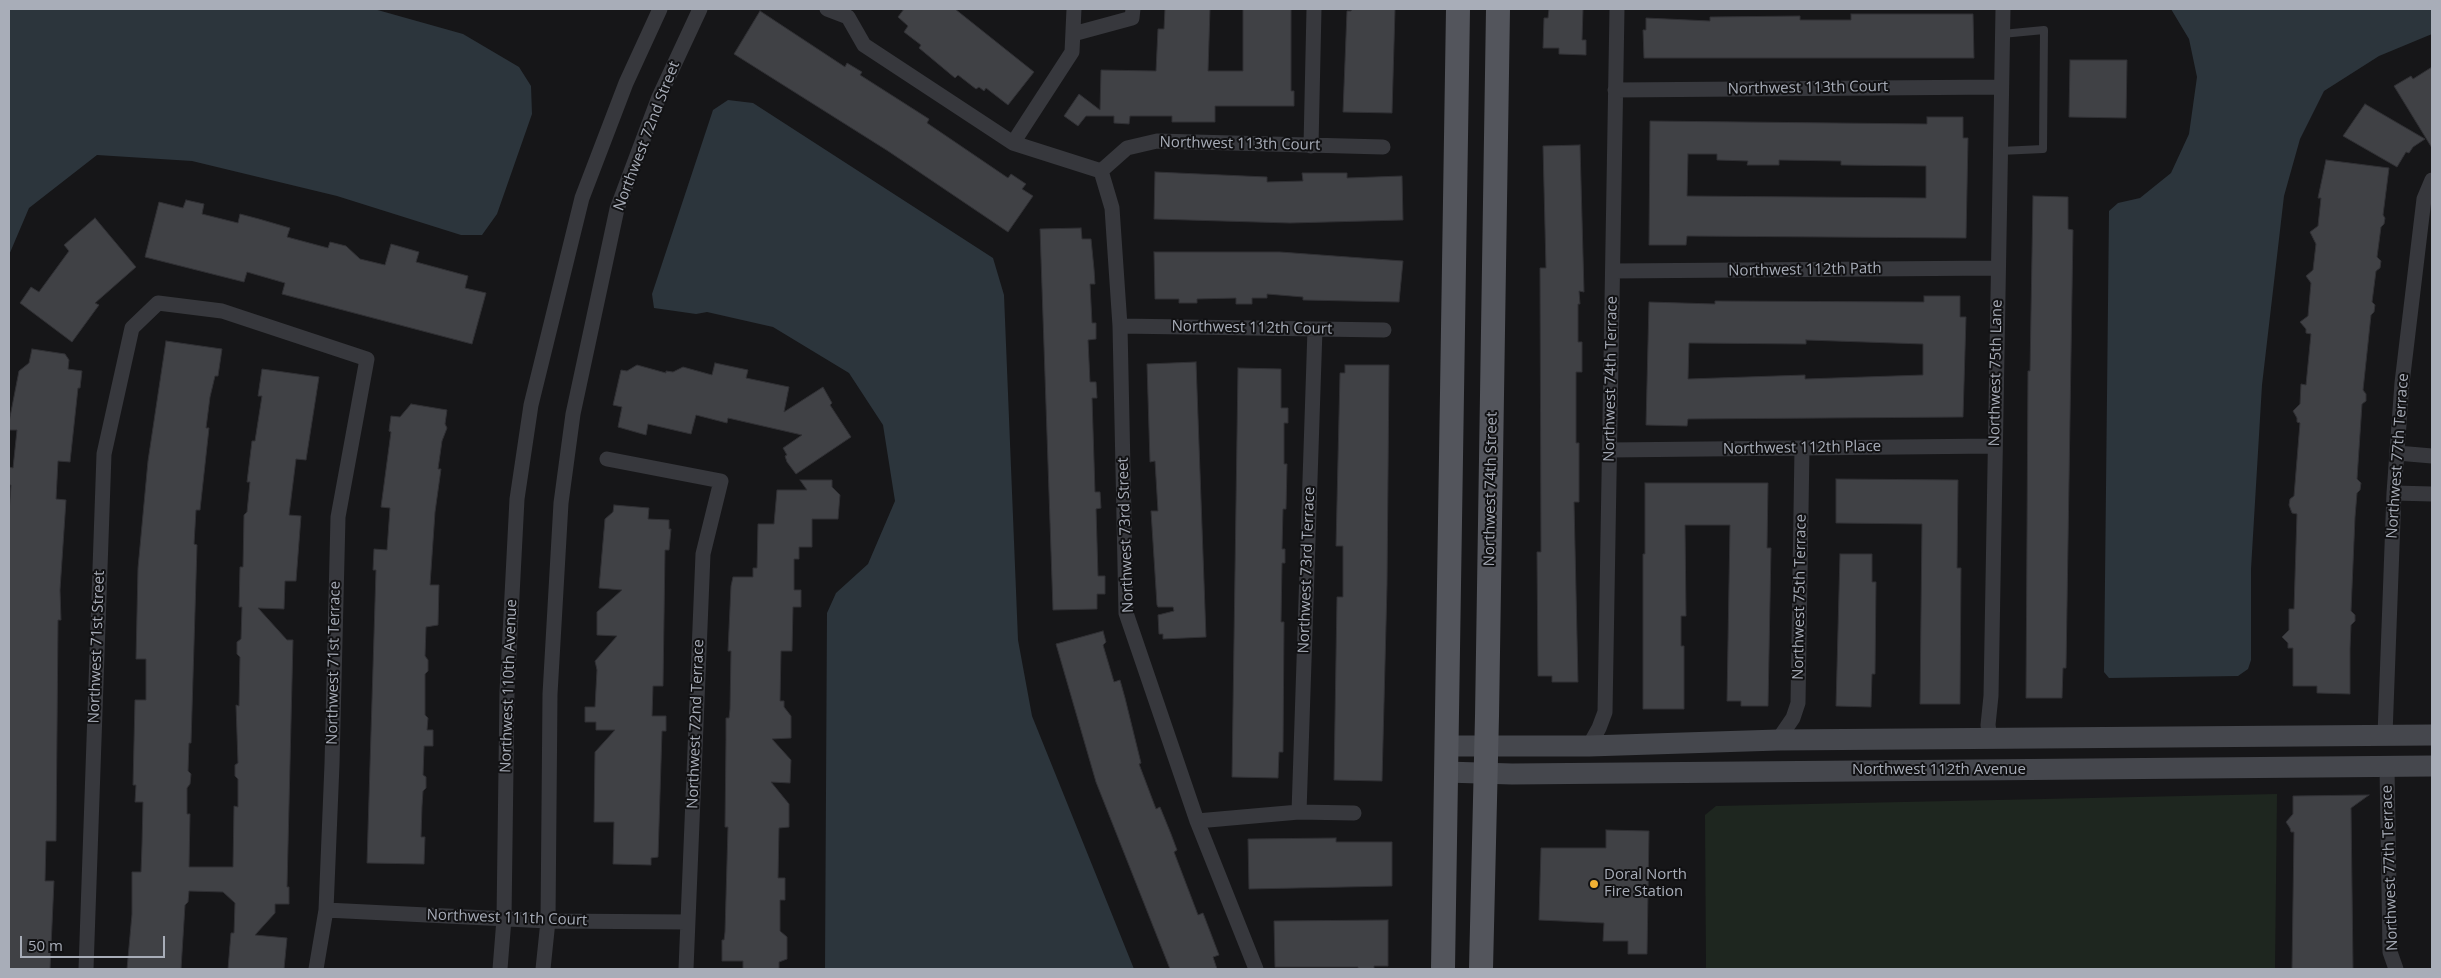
<!DOCTYPE html>
<style>
body{margin:0}
#map{position:relative;width:2441px;height:978px;overflow:hidden;background:#161618;font-family:"Open Sans",sans-serif}
canvas{display:block}
.frame{position:absolute;inset:0;border:10px solid #a8adb8;pointer-events:none}
.scale{position:absolute;left:20px;top:936px;width:145px;height:22px;box-sizing:border-box;border:2px solid #a8adb8;border-top:0;padding-left:6px;font-size:15px;line-height:18px;white-space:nowrap;color:#a8adb8;-webkit-text-stroke:4px #111113;paint-order:stroke}
</style>
<div id="map">
<canvas width="2441" height="978"></canvas>
<div class="frame"></div>
<div class="scale">50 m</div>
</div>
<script>
const ctx = document.querySelector('canvas').getContext('2d');
ctx.lineJoin = 'round';
function paint(path, color) { ctx.fillStyle = color; ctx.fill(path, 'evenodd'); }
const shape = rows => new Path2D(rows.map(r => 'M' + r).join(''));
function trace(path, color, width, dash) { ctx.strokeStyle = color; ctx.lineWidth = width; ctx.lineCap = dash ? 'butt' : 'round'; ctx.setLineDash(dash || []); ctx.stroke(path); }
function drawText(font, color, halo, rows, align = 'center') {
  ctx.font = font + ' "Open Sans",sans-serif'; ctx.lineWidth = 4; ctx.setLineDash([]); ctx.textBaseline = 'middle'; ctx.strokeStyle = halo; ctx.fillStyle = color; for (const [text, x, y, turn = 0] of rows) {
    ctx.save(); ctx.translate(x, y); ctx.rotate((+turn || 0) * Math.PI / 180); ctx.textAlign = isNaN(turn) ? turn : align; if (halo) ctx.strokeText(text, 0, 0); ctx.fillText(text, 0, 0); ctx.restore();
  }
}
paint(shape([
 [2277,794,2275,969,1706,969,1705,815,1716,806]
]), '#1e261f');
paint(shape([
 [9,9,374,9,463,34,519,67,531,86,532,114,497,214,482,235,461,235,337,196,192,161,97,155,29,208,9,255],
 [2171,9,2432,9,2432,34,2379,56,2324,91,2300,139,2284,196,2262,385,2251,569,2251,660,2248,669,2238,676,2109,678,2104,672,2109,211,2118,203,2140,198,2171,173,2189,134,2197,77,2189,39],
 [728,100,753,103,993,258,1004,295,1018,640,1032,716,1134,969,825,969,827,613,836,593,868,564,895,501,883,425,849,373,773,327,707,312,696,314,654,308,652,294,713,110]
]), '#2c353c');
const building = shape([
 [904,9,955,9,1034,72,1008,105,986,88,984,91,979,87,976,89,958,75,955,78,919,48,921,45,904,32,908,26,898,17,904,9],
 [1165,9,1210,9,1208,71,1243,71,1243,9,1291,9,1291,91,1294,91,1294,106,1215,106,1215,122,1172,122,1172,116,1130,116,1129,124,1114,123,1114,116,1086,116,1078,126,1064,116,1079,94,1100,110,1101,70,1156,71,1158,29,1164,29,1165,9],
 [1352,9,1395,9,1392,113,1343,112,1347,11,1351,11,1352,9],
 [1549,9,1583,9,1582,40,1586,40,1586,55,1559,54,1559,48,1543,48,1544,18,1548,18,1549,9],
 [760,11,845,67,847,63,862,72,860,75,929,119,927,123,1008,178,1011,174,1026,184,1022,189,1033,196,1008,232,888,151,734,54,760,11],
 [1851,14,1973,14,1974,58,1644,58,1643,30,1646,30,1646,18,1710,21,1710,17,1800,16,1800,20,1851,20,1851,14],
 [2070,60,2127,60,2126,118,2069,117,2070,60],
 [2432,67,2432,148,2394,86,2411,76,2413,79,2432,67],
 [2365,104,2425,139,2413,147,2409,153,2406,152,2397,167,2343,136,2365,104],
 [1927,117,1963,117,1963,138,1968,138,1966,238,1687,236,1686,245,1649,245,1650,121,1927,124,1927,117],
 [1688,154,1717,154,1717,160,1748,161,1747,165,1779,165,1779,160,1841,161,1841,165,1926,166,1926,198,1687,196,1688,154],
 [1580,145,1584,292,1579,291,1580,304,1578,304,1578,342,1582,342,1582,372,1576,372,1576,443,1579,443,1579,502,1574,502,1578,682,1552,682,1552,676,1538,676,1537,552,1541,552,1540,268,1546,268,1543,146,1580,145],
 [2326,160,2389,168,2383,215,2385,218,2384,224,2381,227,2377,257,2381,261,2380,268,2376,271,2372,302,2375,305,2374,312,2371,315,2363,390,2366,394,2366,401,2362,404,2357,479,2361,483,2360,490,2357,493,2355,517,2351,611,2355,615,2355,621,2351,625,2350,649,2350,694,2317,693,2317,686,2293,686,2293,648,2288,648,2288,643,2282,637,2289,630,2289,609,2294,609,2297,514,2292,513,2289,505,2290,499,2294,496,2300,423,2297,422,2297,418,2293,411,2300,404,2301,384,2306,385,2311,334,2306,333,2306,329,2300,322,2308,316,2311,283,2306,276,2313,270,2316,244,2310,232,2318,226,2321,198,2318,198,2326,160],
 [1155,172,1267,177,1267,182,1303,181,1302,173,1347,173,1347,178,1402,176,1403,220,1290,223,1154,219,1155,172],
 [2033,196,2068,197,2068,229,2073,230,2066,668,2063,668,2062,698,2026,698,2028,371,2030,371,2033,196],
 [186,200,204,204,202,214,238,223,240,214,259,219,290,228,287,237,328,248,330,242,346,246,360,259,385,265,391,244,419,252,416,262,468,276,465,288,486,293,472,344,282,294,285,283,247,272,244,282,145,257,159,202,183,208,186,200],
 [95,218,136,267,95,303,99,305,72,342,20,303,31,287,39,292,69,251,64,245,95,218],
 [1081,228,1082,239,1091,239,1094,269,1095,284,1090,284,1092,323,1096,323,1096,339,1088,340,1090,382,1096,382,1097,398,1092,398,1095,492,1100,492,1101,508,1096,509,1098,576,1105,576,1105,594,1097,594,1097,609,1053,610,1040,229,1081,228],
 [1154,252,1280,252,1403,261,1399,302,1303,300,1303,297,1267,294,1267,298,1252,298,1252,304,1236,304,1236,298,1197,299,1197,303,1179,303,1179,299,1155,299,1154,252],
 [1924,296,1960,296,1960,317,1966,317,1963,417,1688,419,1687,426,1646,425,1649,302,1715,304,1715,301,1924,302,1924,296],
 [1806,340,1923,344,1923,375,1805,379,1805,375,1688,379,1689,343,1806,344,1806,340],
 [166,341,222,349,218,376,215,376,210,397,206,428,209,428,200,510,196,510,194,544,197,545,191,743,189,743,188,771,191,774,190,784,187,788,187,814,190,814,189,867,233,867,234,806,238,807,238,779,235,776,235,765,238,763,236,705,239,706,240,657,237,654,237,642,241,639,242,607,239,607,240,567,243,567,244,515,247,512,250,482,247,482,252,441,255,441,262,396,258,396,262,369,319,377,306,460,296,459,289,515,301,516,296,581,285,581,284,609,258,608,287,640,293,640,287,887,289,887,289,904,275,904,275,913,255,935,287,938,284,969,228,969,231,933,234,933,235,903,223,892,189,891,188,902,185,905,181,969,127,969,132,914,132,872,141,872,142,845,143,802,135,802,136,785,133,785,135,700,146,700,146,659,136,659,138,568,148,461,166,341],
 [32,349,65,354,69,360,68,369,82,371,80,388,78,388,70,462,58,461,56,499,66,500,60,590,61,620,58,620,56,841,46,841,45,881,54,881,50,969,9,969,9,513,11,485,9,485,9,467,13,468,17,430,9,430,9,422,19,371,29,363,32,349],
 [1196,362,1206,637,1163,639,1163,634,1159,634,1158,615,1174,611,1173,607,1158,607,1157,605,1151,511,1158,511,1155,461,1150,462,1147,364,1196,362],
 [715,363,748,370,746,378,789,387,784,412,823,387,832,403,830,405,851,437,796,474,787,462,785,456,787,455,783,448,802,435,728,418,727,423,696,415,691,434,648,424,646,435,618,427,622,407,613,405,621,370,627,371,637,365,666,373,666,371,673,372,683,367,712,375,715,363],
 [1345,365,1389,365,1387,585,1382,781,1334,780,1337,597,1343,597,1343,546,1336,546,1340,373,1345,373,1345,365],
 [1238,368,1281,369,1281,408,1288,408,1288,423,1284,423,1284,464,1287,464,1286,509,1283,509,1282,549,1285,549,1285,563,1282,563,1281,622,1284,622,1283,752,1279,752,1278,778,1232,777,1238,368],
 [411,404,447,410,445,424,447,428,442,441,438,469,441,469,435,512,430,585,439,585,438,625,426,627,425,656,428,660,428,671,425,674,425,715,428,718,427,730,433,730,433,746,424,746,424,748,423,775,426,777,426,788,423,791,422,806,421,837,425,837,424,864,367,863,376,570,373,570,374,549,387,550,390,508,381,507,391,432,389,431,391,416,400,417,411,404],
 [1836,479,1958,480,1957,568,1961,568,1960,704,1920,704,1922,524,1836,523,1836,479],
 [800,480,832,480,832,487,840,495,838,519,812,519,812,547,799,547,799,559,794,559,794,590,801,590,801,607,793,607,792,651,781,651,780,701,784,701,784,707,791,716,791,738,772,739,791,760,790,783,771,782,789,804,789,827,779,828,778,878,785,878,785,900,780,900,780,931,787,937,787,959,779,962,779,969,743,969,743,961,722,961,722,940,724,940,725,932,728,827,725,827,726,739,726,718,729,718,730,709,731,651,728,651,731,586,733,577,753,577,753,568,757,568,758,524,774,524,777,490,807,490,800,480],
 [1645,483,1768,483,1767,548,1771,548,1768,706,1741,706,1741,701,1727,701,1730,525,1685,525,1686,616,1681,616,1681,646,1684,646,1684,709,1643,709,1643,554,1645,554,1645,483],
 [614,505,649,508,648,519,669,520,669,529,671,529,669,550,665,550,663,686,653,686,652,716,666,716,666,731,662,731,658,857,651,858,651,865,613,864,614,822,594,822,595,752,615,730,596,730,596,722,585,722,585,707,595,707,597,670,595,661,617,636,597,635,597,612,622,590,599,588,605,519,613,512,614,505],
 [1840,554,1872,554,1872,582,1876,582,1875,674,1872,674,1871,707,1836,706,1840,554],
 [1103,631,1106,642,1103,645,1114,682,1120,680,1125,698,1141,763,1139,764,1156,809,1160,807,1171,834,1177,850,1174,852,1198,915,1203,913,1219,955,1213,957,1217,969,1170,969,1096,782,1056,644,1103,631],
 [2369,795,2351,808,2353,969,2292,969,2294,832,2291,832,2290,828,2286,822,2293,814,2293,796,2369,795],
 [1606,830,1649,831,1647,954,1628,954,1628,941,1603,941,1604,923,1539,920,1541,848,1606,848,1606,830],
 [1336,838,1336,842,1392,842,1392,886,1249,889,1248,839,1336,838],
 [1388,920,1388,966,1374,966,1374,969,1358,969,1358,967,1275,967,1274,921,1388,920]
]);
paint(building, '#404145');
trace(building, '#303034', 1);
trace(shape([
 [2000,151,2043,149,2044,30,2002,34]
]), '#37383d', 8);
trace(shape([
 [827,9,848,17,864,45,1013,143,1101,171],
 [1073,34,1132,18,1133,9],
 [1615,90,2001,87],
 [1013,143,1072,52,1074,9],
 [1311,146,1314,9],
 [1101,171,1112,208,1120,326,1126,613,1197,821,1256,969],
 [1101,171,1127,148,1157,141,1383,147],
 [1613,271,1998,268],
 [1120,326,1384,330],
 [1609,450,1995,446],
 [2397,453,2432,456],
 [607,459,721,481,703,554,686,969],
 [2394,493,2432,494],
 [2385,735,2394,493,2402,383,2424,199,2432,180],
 [1990,738,1988,725,1991,696,2003,9],
 [1778,740,1793,718,1798,703,1802,448],
 [1589,746,1599,728,1605,712,1617,9],
 [2387,767,2390,952,2396,969],
 [1299,812,1315,329],
 [1197,821,1299,812,1354,813],
 [326,910,548,921,688,922],
 [86,969,104,454,132,328,158,303,222,311,367,359,338,517,332,764,326,910,316,969],
 [500,969,504,919,507,692,517,499,531,405,582,198,626,83,660,9],
 [543,969,548,921,550,694,561,503,573,414,617,209,659,97,700,9]
]), '#37383d', 15);
trace(shape([
 [1447,746,1589,746,1778,740,2432,735],
 [1446,772,1512,774,2432,766]
]), '#45474d', 21);
trace(shape([
 [1443,969,1458,9],
 [1481,969,1487,716,1498,9]
]), '#53555c', 24);
for (const [x, y, r, color] of [
 [1594,884,5,"#f2b134"]
]) { const dot = new Path2D(); dot.arc(x, y, r, 0, 2 * Math.PI); ctx.fillStyle = color; ctx.fill(dot); trace(dot, '#111113', 2); }
drawText('15px', '#a8adb8', '#111113', [
 ["Northwest 113th Court",1808,88,-1],
 ["Northwest 72nd Street",647,136,-69],
 ["Northwest 113th Court",1240,144,1],
 ["Northwest 112th Path",1805,270,-1],
 ["Northwest 112th Court",1252,328,1],
 ["Northwest 75th Lane",1996,373,-89],
 ["Northwest 74th Terrace",1611,379,-89],
 ["Northwest 112th Place",1802,448,-1],
 ["Northwest 77th Terrace",2398,456,-86],
 ["Northwest 74th Street",1491,489,-89],
 ["Northwest 73rd Street",1126,535,-92],
 ["Northwest 73rd Terrace",1307,570,-88],
 ["Northwest 75th Terrace",1800,597,-89],
 ["Northwest 71st Street",97,647,-88],
 ["Northwest 71st Terrace",334,663,-89],
 ["Northwest 110th Avenue",509,686,-88],
 ["Northwest 72nd Terrace",696,724,-88],
 ["Northwest 112th Avenue",1939,770],
 ["Northwest 77th Terrace",2390,868,-92],
 ["Northwest 111th Court",507,918,2]
]);
drawText('15px', '#a8adb8', '#111113', [
 ["Doral North",1604,875],
 ["Fire Station",1604,892]
], 'left');
</script>
